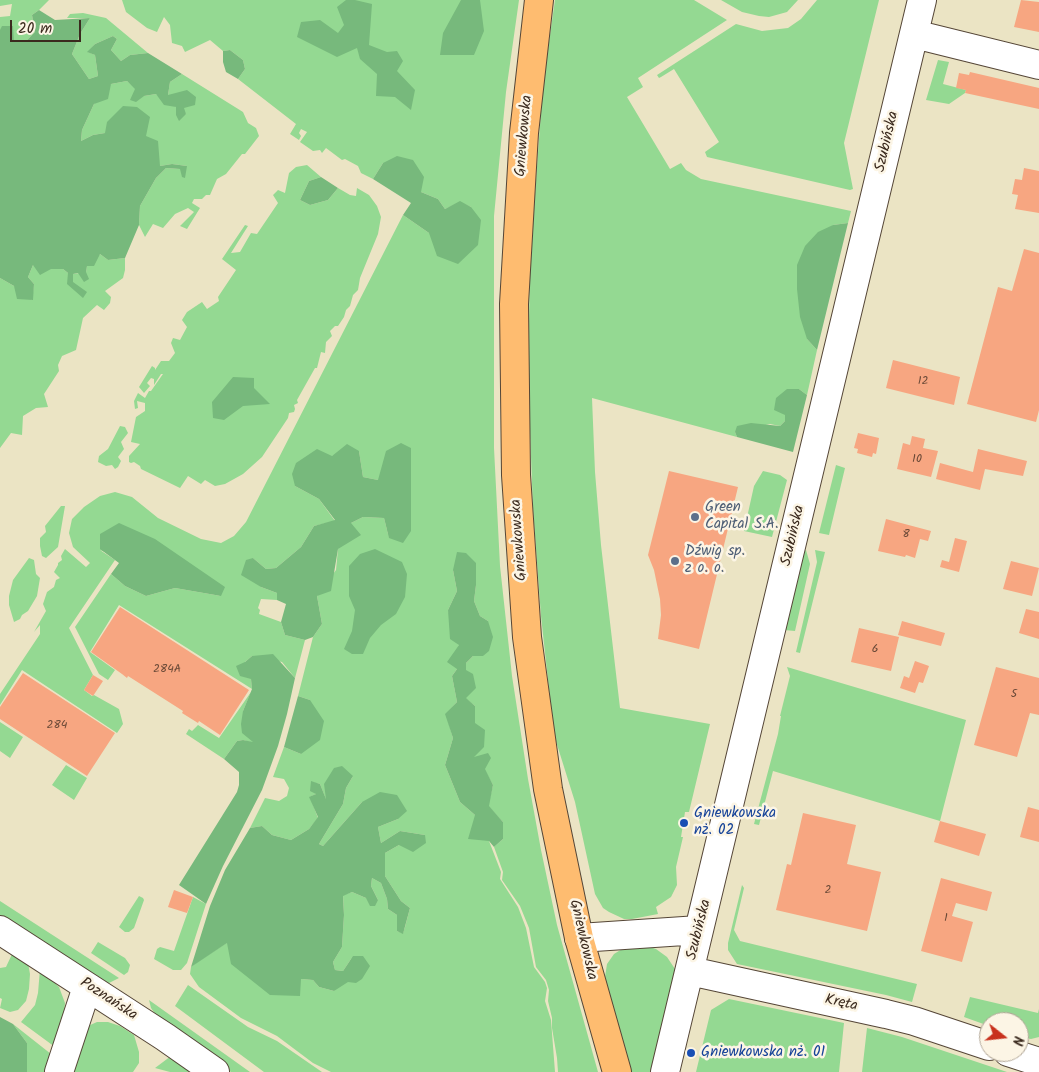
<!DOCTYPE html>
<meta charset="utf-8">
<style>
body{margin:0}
#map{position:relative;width:1039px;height:1072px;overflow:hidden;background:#ebe4c4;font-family:Kalam,sans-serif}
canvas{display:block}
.north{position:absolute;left:979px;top:1012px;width:50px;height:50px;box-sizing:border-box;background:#fcf5e5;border:1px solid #afa495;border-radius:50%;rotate:106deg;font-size:14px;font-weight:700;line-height:20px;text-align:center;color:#3b2a1e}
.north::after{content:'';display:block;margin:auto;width:18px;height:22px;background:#c8321e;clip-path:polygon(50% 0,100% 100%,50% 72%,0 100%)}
.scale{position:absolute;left:10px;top:20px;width:71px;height:22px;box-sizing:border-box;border:2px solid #3b2a1e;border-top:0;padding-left:6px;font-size:15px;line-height:18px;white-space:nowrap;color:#3b2a1e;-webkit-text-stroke:4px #fcf5e5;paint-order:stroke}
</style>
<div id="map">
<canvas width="1039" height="1072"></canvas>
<div class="north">N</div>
<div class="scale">20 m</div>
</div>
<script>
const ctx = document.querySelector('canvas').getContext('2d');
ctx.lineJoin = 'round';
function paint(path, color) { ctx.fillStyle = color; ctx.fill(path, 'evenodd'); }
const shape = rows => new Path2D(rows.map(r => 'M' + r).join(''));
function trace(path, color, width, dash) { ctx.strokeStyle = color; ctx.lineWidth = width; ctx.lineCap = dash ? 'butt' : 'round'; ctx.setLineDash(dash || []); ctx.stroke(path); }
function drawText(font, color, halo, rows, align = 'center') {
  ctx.font = font + ' Kalam,sans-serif'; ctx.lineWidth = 5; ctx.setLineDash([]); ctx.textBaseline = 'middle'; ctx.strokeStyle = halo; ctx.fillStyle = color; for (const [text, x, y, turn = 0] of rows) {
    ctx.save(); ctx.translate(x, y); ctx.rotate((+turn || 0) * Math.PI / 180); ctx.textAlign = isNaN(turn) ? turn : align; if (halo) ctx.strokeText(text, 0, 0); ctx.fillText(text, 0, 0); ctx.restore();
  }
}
paint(shape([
 [0,0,49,0,39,10,32,15,35,32,26,41,14,42,0,30,0,17,10,16,12,4,0,6],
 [122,0,519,0,506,92,494,216,494,448,500,566,512,676,528,779,541,850,557,925,598,1072,558,1072,557,1058,552,1028,552,1018,548,1001,549,990,546,980,536,967,529,928,520,906,502,880,503,872,494,847,503,839,503,822,488,806,493,785,484,769,473,758,475,706,465,698,466,663,473,656,483,656,488,621,480,616,474,601,476,585,453,570,457,591,448,610,459,644,457,669,452,676,457,702,446,714,453,738,445,765,460,802,475,815,489,841,501,872,500,879,518,907,526,928,534,967,545,982,547,988,545,1001,551,1020,555,1072,331,1072,313,1063,277,1036,241,1018,199,987,190,974,191,967,197,962,228,942,301,979,313,980,319,987,334,991,353,956,343,971,335,970,333,962,342,947,344,915,343,895,352,892,366,898,378,900,371,886,372,878,381,883,387,899,388,909,397,915,397,931,403,933,405,927,410,908,401,901,385,876,385,853,399,845,425,843,425,835,400,831,381,843,378,827,398,819,362,802,323,846,319,844,343,804,346,788,353,776,327,802,320,784,311,782,316,794,310,797,318,818,309,829,291,840,272,835,262,826,250,828,265,798,279,801,287,796,289,788,284,779,273,777,284,747,301,754,310,700,298,696,313,637,322,624,317,596,336,570,338,549,351,523,363,517,384,518,389,538,378,480,363,477,359,451,332,456,295,486,319,499,335,521,314,526,301,547,276,568,266,569,253,558,261,587,277,593,277,600,261,599,258,608,260,610,259,614,281,622,285,635,305,640,295,678,282,662,252,656,245,662,251,678,252,689,119,605,90,652,115,670,108,680,99,674,75,627,111,574,125,586,146,596,175,588,221,596,100,550,115,560,69,628,93,675,84,690,92,696,94,695,119,709,123,724,117,733,22,670,0,705,0,694,40,634,40,625,34,632,46,611,43,604,47,592,54,587,56,580,60,578,54,572,58,565,58,563,62,560,61,556,65,549,86,567,90,563,73,547,69,533,72,519,84,507,100,496,115,492,132,497,158,518,201,539,221,543,234,536,246,522,403,215,429,233,471,207,460,202,445,209,438,199,421,192,383,163,373,179,361,173,358,166,345,159,342,160,326,148,322,153,320,150,313,151,300,142,307,132,301,129,299,133,301,136,299,140,290,134,296,124,238,79,245,69,243,60,230,50,223,51,210,40,185,52,182,46,172,43,170,25,164,17,157,32,147,28,126,12],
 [555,0,694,0,727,20,638,78,643,87,627,97,670,169,681,163,686,170,701,179,851,211,848,223,833,225,807,339,817,350,807,395,799,389,785,415,785,421,780,426,770,424,735,432,737,437,592,398,595,472,601,545,620,708,710,724,689,812,685,812,681,837,683,837,676,867,677,885,671,897,656,907,658,914,632,919,624,919,609,912,603,908,595,894,575,802,554,735,541,616,533,509,528,379,530,263,543,84],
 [721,0,798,0,787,12,769,17,759,16,742,12],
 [817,0,879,0,844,143,853,189,850,190,707,157,705,152,719,142,674,69,661,77,659,78,657,75,736,24,762,31,788,28,801,19],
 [83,13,106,18,148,53,130,55,121,61,111,50,117,39,113,36,95,44,88,52,95,55,98,76,89,79,72,54,80,34,90,18,67,18,70,14],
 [938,60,949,62,943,84,966,90,965,93,949,104,926,100],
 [182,74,243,112,248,123,256,128,259,136,245,154,242,154,226,174,217,179,210,195,206,195,202,199,194,199,192,203,200,208,187,229,180,226,194,212,188,208,175,214,163,228,153,224,145,237,139,225,140,206,156,178,166,168,180,169,187,166,172,164,160,166,105,133,93,135,81,141,82,130,94,104,111,84,127,81,144,96,156,94,176,107,176,115,186,114,168,95,170,82],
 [307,165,321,177,309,181,300,200,310,205,328,200,338,188,350,195,356,196,357,188,369,195,377,206,381,217,378,234,360,278,358,290,353,295,350,306,346,310,344,317,338,326,335,326,330,331,332,336,326,342,325,353,321,352,317,368,315,368,297,400,298,403,294,405,295,409,294,412,289,413,288,418,262,457,243,474,225,484,215,486,205,480,201,484,188,476,180,488,141,469,140,466,134,462,131,463,129,462,129,456,140,444,131,442,136,417,145,411,145,403,137,401,138,408,135,409,134,401,138,393,145,398,149,391,151,391,163,374,161,374,154,385,154,379,151,378,147,383,150,386,144,393,139,387,152,366,155,368,155,370,161,361,169,361,175,353,171,343,173,338,180,340,187,327,182,320,187,312,202,302,207,309,219,301,218,297,236,270,222,259,245,225,248,226,231,253,240,252,251,233,257,234,278,203,273,195,278,190,285,193,289,173,296,167],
 [100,254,108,260,125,258,125,270,123,278,105,291,111,297,110,303,104,310,97,305,83,318,76,350,62,356,58,365,59,371,44,394,48,407,36,408,23,416,22,435,11,433,0,448,0,278,14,286,32,300,34,284,28,277,33,265,51,269,63,269,68,273,73,282,73,274,86,272,87,265],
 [120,426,125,427,128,433,121,442,124,449,118,457,121,461,118,467,115,469,112,465,106,466,98,462,99,456,108,449],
 [836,465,845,468,829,535,819,533],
 [763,471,780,475,787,480,772,537,744,531,754,486],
 [61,506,65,506,58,547,46,558,42,556,40,546,40,538,46,532,45,526],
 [806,550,810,564,795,631,784,630,803,552],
 [815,550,825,552,800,653,796,652,817,562],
 [29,558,34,560,36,574,40,578,37,596,28,611,22,615,20,619,14,622,9,605,9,596,13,580],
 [787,667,966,720,940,821,773,771,759,825,754,824,778,734,781,716,780,716,790,676],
 [251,692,243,711,254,743,243,740,237,741,224,759,186,734,189,729,192,731,198,725,219,738],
 [0,722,23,737,10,758,0,751],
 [66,765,87,778,74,800,52,785],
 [742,885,744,888,734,930,740,941,917,984,912,1002,886,995,737,964,728,950,728,943],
 [139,896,143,898,144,900,134,928,129,932,125,932,119,927],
 [193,897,206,904,187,963,181,970,173,970,154,959,157,949,160,947,174,951],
 [0,901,119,978,109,983,98,981,0,916],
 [98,942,125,958,130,965,128,972,124,975,91,953],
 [641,944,656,949,667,957,675,969,675,982,653,1072,630,1072,605,977,607,964,614,954,627,946],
 [13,952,28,963,30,974,29,989,26,1001,18,1010,10,1012,0,1008,2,999,0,998,0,968,6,967],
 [40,969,59,987,65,1003,63,1024,55,1047,21,1022,35,1005,38,993],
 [188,985,248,1027,277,1041,322,1072,264,1072,175,1006],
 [970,997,1038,1013,1039,1009,1039,1037,1031,1039,1019,1037,1019,1022,989,1022,989,1026,964,1017],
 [729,999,844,1023,839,1072,696,1072,711,1010],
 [149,1000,250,1072,231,1072,158,1018,151,1008],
 [97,1022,108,1022,120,1026,134,1035,139,1052,139,1063,133,1072,69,1072,88,1026],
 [13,1024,51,1054,45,1072,27,1072,27,1043],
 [867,1028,902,1037,1007,1072,862,1072],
 [171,1056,196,1072,170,1072,155,1068]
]), '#94d992');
paint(shape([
 [346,0,355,0,372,4,369,45,387,52,397,51,403,61,397,71,415,90,411,110,395,97,376,96,377,74,360,59,357,48,337,57,297,37,301,22,320,20,338,33,344,25,337,7],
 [461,0,480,0,484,31,474,55,440,55,443,33],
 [39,10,55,20,90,18,80,34,72,54,89,79,98,76,95,55,87,52,95,44,113,36,117,39,111,50,121,61,130,55,148,53,182,74,170,82,168,95,187,90,196,97,195,105,184,108,186,114,179,121,176,115,176,107,164,105,156,94,144,96,136,102,130,100,135,89,127,81,111,84,108,99,94,104,82,130,81,141,93,135,105,133,107,122,123,106,137,107,150,117,146,136,158,141,160,166,172,164,187,166,185,178,182,177,180,169,166,168,156,178,140,206,139,225,125,258,108,260,100,254,94,266,87,266,86,272,89,279,84,282,78,273,73,274,73,282,87,292,83,298,67,284,68,273,63,269,51,269,40,275,33,265,28,277,34,284,33,300,17,299,14,286,0,278,0,30,2,26,13,26,14,42,26,41,35,32,32,15],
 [230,50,243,60,245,69,238,79,226,72,223,62,223,51],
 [397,156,413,160,424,177,421,192,438,199,445,209,460,201,471,207,481,220,478,245,458,264,437,256,429,233,403,215,411,203,373,179,383,163],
 [321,177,338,188,328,200,310,205,300,200,309,181],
 [848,223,817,350,807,339,800,317,797,289,797,265,805,246,818,232,833,225],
 [233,377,254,378,254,388,270,404,243,406,224,420,213,418,212,402],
 [787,389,799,389,807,395,793,452,737,437,735,432,737,426,751,423,780,426,785,421,785,415,774,410,776,398],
 [401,443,411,448,411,531,403,543,389,538,384,518,363,517,351,523,361,535,338,549,331,591,317,596,322,624,313,637,305,640,285,635,281,622,286,604,277,600,277,593,261,587,241,575,246,560,253,558,266,569,276,568,301,547,314,526,335,520,319,499,295,486,292,474,296,463,317,449,332,456,347,444,359,451,363,477,378,480,386,451],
 [119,523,155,539,225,587,221,596,175,588,146,596,125,586,111,574,119,563,100,549,100,534],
 [375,549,402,562,407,574,405,597,396,614,381,625,370,638,363,654,352,654,344,649,352,631,355,610,349,596,349,566,360,554],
 [457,552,466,553,476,563,476,585,474,601,480,616,488,621,493,637,489,651,483,656,473,656,466,663,466,670,473,674,476,688,466,698,475,706,475,723,485,730,484,747,474,757,488,753,491,758,485,769,493,785,489,806,503,822,503,839,494,847,489,841,468,839,475,815,460,802,445,765,453,738,445,714,457,702,452,676,457,669,447,662,459,645,450,639,448,610,457,591,453,570],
 [273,654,295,678,287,714,278,746,262,790,223,866,206,904,179,885,237,792,239,785,239,772,224,759,237,741,243,740,253,742,242,733,241,724,243,711,252,689,251,679,240,676,236,666,245,662,252,656],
 [298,696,310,700,324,721,320,740,301,754,284,747],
 [342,766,353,776,346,788,343,804,319,844,323,846,362,802,380,792,397,795,407,811,398,819,378,827,381,843,400,831,425,835,426,843,413,852,399,845,385,853,385,876,401,901,410,908,403,934,397,931,397,915,388,909,387,899,381,883,372,878,371,886,378,900,375,906,370,906,366,898,352,892,343,896,344,915,342,947,333,962,335,970,343,971,353,956,363,956,370,966,362,979,356,983,348,982,334,991,319,987,313,980,301,979,300,996,270,995,231,964,227,943,191,967,210,906,225,870,250,828,262,826,272,835,291,840,309,829,318,817,309,797,316,794,310,791,311,781,320,784,326,799,324,784,334,768],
 [0,1017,13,1024,27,1043,27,1072,0,1072]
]), '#77b97c');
paint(shape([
 [1021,0,1039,2,1039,32,1014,27],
 [970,72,1039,88,1039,109,965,93,966,90,956,88,959,73,969,75],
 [1024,168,1039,171,1039,213,1015,209,1018,195,1012,194,1015,179,1022,180],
 [1024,249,1039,253,1039,410,1036,422,967,404,998,287,1012,291],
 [893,360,960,377,954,405,886,388],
 [858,433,879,438,876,454,873,453,872,457,857,453,858,449,854,448],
 [912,436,925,439,923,448,938,451,931,477,897,469,903,443,910,445],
 [978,449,1027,461,1023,476,985,469,980,490,936,479,940,463,973,472],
 [669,471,738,487,699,649,658,639,661,615,660,599,654,570,648,555],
 [886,519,931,531,928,541,920,539,915,558,906,555,905,557,878,551],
 [955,538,967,541,959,572,940,567,942,560,949,562],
 [1011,561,1039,568,1032,596,1003,589],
 [120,607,249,690,220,735,199,721,198,723,182,713,183,711,128,676,127,678,122,674,91,652],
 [1026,609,1039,612,1039,639,1019,633],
 [902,621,945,633,941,646,898,635],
 [859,628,899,637,891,671,851,662],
 [915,661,929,666,923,683,919,682,915,693,900,688,904,676,909,678],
 [996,667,1039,678,1039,715,1030,713,1017,757,974,745],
 [23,673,115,733,87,776,0,719,0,707],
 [93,675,103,681,93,696,84,690],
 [1028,807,1039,810,1039,842,1020,837],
 [803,813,856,825,847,864,881,872,867,931,776,910,787,864,791,865],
 [940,821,986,834,979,856,934,842],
 [941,878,992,892,987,911,956,903,952,916,973,922,962,962,921,951],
 [174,890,193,897,187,913,168,907]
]), '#f7a681');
const street = shape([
 [914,34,1039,65],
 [0,930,165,1037,215,1072],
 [579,938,699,930],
 [690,971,886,1014,914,1021,989,1046],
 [1008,1052,1039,1062],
 [59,1072,87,987],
 [665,1072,922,0]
]);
const primary = shape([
 [539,0,524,133,514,304,516,475,527,637,548,789,579,938,617,1072]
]);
trace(street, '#554637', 30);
trace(primary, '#554637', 30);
trace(street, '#fff', 28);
trace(primary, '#febc70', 28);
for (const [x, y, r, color] of [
 [695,517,5,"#5c6f8a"],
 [675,561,5,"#5c6f8a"],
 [684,823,5,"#1a4fb4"],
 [691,1053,5,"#1a4fb4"]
]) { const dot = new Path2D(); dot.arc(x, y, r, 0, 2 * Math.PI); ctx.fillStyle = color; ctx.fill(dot); trace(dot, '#fcf5e5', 2); }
drawText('12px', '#6a4937', null, [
 ["12",923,382],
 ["10",917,460],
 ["8",906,535],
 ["6",875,650],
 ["284A",167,670],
 ["5",1014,695],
 ["284",57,726],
 ["2",828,891],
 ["1",946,919]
]);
drawText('15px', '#3b2a1e', '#fcf5e5', [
 ["Gniewkowska",525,136,-85],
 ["Szubińska",888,142,-77],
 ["Szubińska",794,536,-77],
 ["Gniewkowska",520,540,-94],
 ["Szubińska",700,930,-76],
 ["Gniewkowska",582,940,77],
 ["Poznańska",108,1000,33],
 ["Kręta",841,1004,12]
]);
drawText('15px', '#4e5e75', '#fcf5e5', [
 ["Green",705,508],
 ["Capital S.A.",705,525],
 ["Dźwig sp.",685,552],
 ["z o. o.",685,569]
], 'left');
drawText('15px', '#164399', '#fcf5e5', [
 ["Gniewkowska",694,814],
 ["nż. 02",694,831],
 ["Gniewkowska nż. 01",701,1053]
], 'left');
</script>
